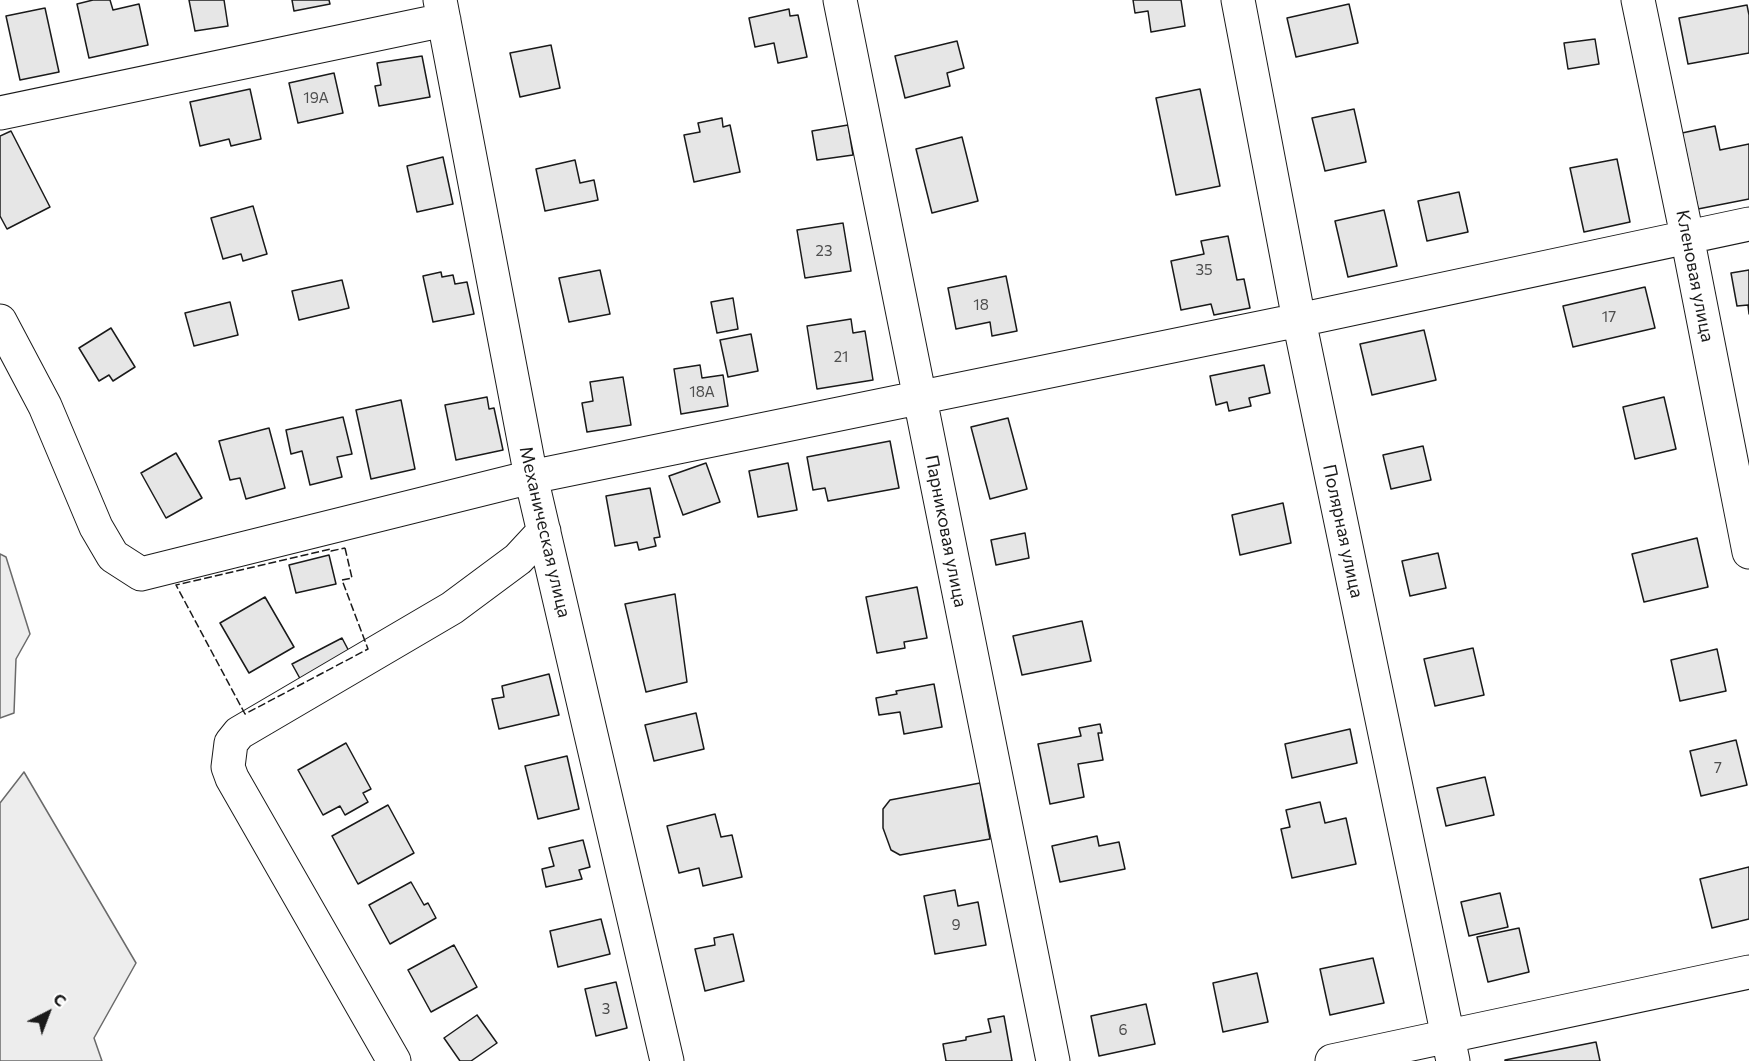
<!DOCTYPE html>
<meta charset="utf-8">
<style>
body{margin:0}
#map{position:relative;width:1749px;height:1061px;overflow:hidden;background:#fff;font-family:Commissioner,sans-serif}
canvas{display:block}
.north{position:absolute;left:18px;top:983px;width:60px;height:60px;-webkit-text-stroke:4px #fff;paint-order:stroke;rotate:42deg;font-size:16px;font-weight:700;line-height:24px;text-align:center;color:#1a1a1a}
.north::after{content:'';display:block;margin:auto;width:21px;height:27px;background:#1a1a1a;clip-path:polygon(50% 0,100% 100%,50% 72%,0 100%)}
</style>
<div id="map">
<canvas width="1749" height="1061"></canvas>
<div class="north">С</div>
</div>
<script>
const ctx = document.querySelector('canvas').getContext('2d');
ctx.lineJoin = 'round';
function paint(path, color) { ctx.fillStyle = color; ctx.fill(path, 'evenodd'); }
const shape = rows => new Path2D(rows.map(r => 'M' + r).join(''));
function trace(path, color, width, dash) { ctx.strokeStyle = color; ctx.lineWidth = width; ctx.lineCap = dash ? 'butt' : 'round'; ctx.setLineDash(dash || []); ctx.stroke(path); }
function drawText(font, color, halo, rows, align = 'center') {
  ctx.font = font + ' Commissioner,sans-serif'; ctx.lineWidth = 4.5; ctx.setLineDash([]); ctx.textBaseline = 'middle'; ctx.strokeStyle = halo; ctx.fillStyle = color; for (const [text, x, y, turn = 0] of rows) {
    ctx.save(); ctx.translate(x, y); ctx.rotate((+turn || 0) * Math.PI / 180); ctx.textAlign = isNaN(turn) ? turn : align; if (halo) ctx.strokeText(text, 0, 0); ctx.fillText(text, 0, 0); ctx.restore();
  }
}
const built = shape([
 [0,554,6,557,30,634,16,659,14,713,0,718,0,554],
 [24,772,136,963,94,1038,102,1061,0,1061,0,803,24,772]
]);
paint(built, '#ededed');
trace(built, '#6a6a6a', 1.5);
const building = shape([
 [93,0,110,0,113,10,139,4,148,45,89,58,77,4,93,0],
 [189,0,224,0,228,26,195,31,189,0],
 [292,0,329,0,330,4,294,11,292,0],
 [1133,0,1181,0,1185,26,1151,32,1148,11,1135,13,1133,0],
 [1349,4,1358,43,1296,57,1287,18,1349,4],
 [1747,5,1749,15,1749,53,1688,64,1679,18,1747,5],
 [45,8,59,72,20,80,6,16,45,8],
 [789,9,790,16,798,15,807,57,778,63,774,43,755,47,749,18,789,9],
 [1595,39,1599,64,1568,69,1564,43,1595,39],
 [957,41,964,68,947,73,950,86,905,98,895,56,957,41],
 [551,45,560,88,520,97,510,53,551,45],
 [422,56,430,97,379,106,375,86,381,85,377,63,422,56],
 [334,73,343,113,298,123,289,83,334,73],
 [250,89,261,139,231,146,229,139,200,146,190,102,250,89],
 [1200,89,1220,186,1176,195,1156,98,1200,89],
 [1354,109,1366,162,1325,171,1312,118,1354,109],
 [722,118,723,127,730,125,740,172,694,182,684,135,700,132,698,123,722,118],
 [848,125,853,155,817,160,812,131,848,125],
 [1715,126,1720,150,1749,144,1749,199,1698,209,1682,133,1715,126],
 [11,131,50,207,7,229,0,216,0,136,11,131],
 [962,137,978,201,932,213,916,149,962,137],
 [443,157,453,204,417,212,407,166,443,157],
 [1617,159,1630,222,1584,232,1570,168,1617,159],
 [575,160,580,183,594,180,598,200,545,211,536,169,575,160],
 [1459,192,1468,232,1427,241,1418,201,1459,192],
 [253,206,267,254,243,261,241,254,223,259,211,218,253,206],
 [1384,210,1397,266,1348,277,1335,221,1384,210],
 [843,223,851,271,805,278,797,230,843,223],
 [1228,236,1237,280,1244,279,1250,308,1214,315,1211,304,1181,310,1171,261,1204,254,1201,241,1228,236],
 [600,270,610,314,569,322,559,278,600,270],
 [1749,270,1749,314,1748,305,1737,306,1731,273,1749,270],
 [441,272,442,277,453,275,455,284,467,282,474,314,433,322,423,276,441,272],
 [1006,276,1017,331,992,336,990,322,956,329,948,288,1006,276],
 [342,280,349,308,299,320,292,291,342,280],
 [1645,287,1655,328,1573,347,1563,306,1645,287],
 [733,298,738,329,717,333,711,302,733,298],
 [230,302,238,335,194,346,185,313,230,302],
 [851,319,853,333,865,331,873,380,817,389,807,326,851,319],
 [111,328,135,367,113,381,109,375,99,381,79,348,111,328],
 [1424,330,1436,380,1372,395,1360,344,1424,330],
 [751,334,758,371,728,377,720,340,751,334],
 [700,365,702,378,723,375,728,406,681,414,674,369,700,365],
 [1264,365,1270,393,1249,398,1251,406,1229,411,1227,402,1216,405,1210,376,1264,365],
 [623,377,631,425,587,432,582,403,593,401,590,382,623,377],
 [487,397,489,409,494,408,503,450,456,460,445,405,487,397],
 [1664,397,1676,449,1635,459,1623,407,1664,397],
 [401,400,415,469,371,479,356,410,401,400],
 [343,417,352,454,337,457,342,477,310,485,302,451,291,454,286,430,343,417],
 [1008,418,1027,489,990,499,971,427,1008,418],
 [269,428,285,488,246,499,240,478,230,480,219,441,269,428],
 [890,441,899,488,828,501,825,488,813,490,807,457,890,441],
 [1423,446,1431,480,1391,489,1383,455,1423,446],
 [176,453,202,498,166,518,141,473,176,453],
 [706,463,720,502,683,515,669,476,706,463],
 [788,463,797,510,758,517,749,471,788,463],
 [650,488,660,537,654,538,656,546,639,550,637,542,615,546,606,496,650,488],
 [1283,503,1291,543,1240,555,1232,515,1283,503],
 [1025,533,1029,558,996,565,991,540,1025,533],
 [1697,538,1708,587,1644,602,1632,554,1697,538],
 [1438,553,1446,588,1410,596,1402,561,1438,553],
 [329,555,336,584,296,593,289,565,329,555],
 [917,587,927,638,904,642,905,648,877,653,866,597,917,587],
 [675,594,687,682,646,692,625,604,675,594],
 [265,597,294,647,249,673,220,623,265,597],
 [1082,621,1091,661,1022,675,1013,636,1082,621],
 [342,638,352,657,303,684,292,664,342,638],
 [1473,648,1484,695,1435,706,1424,659,1473,648],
 [1717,649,1726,691,1680,701,1671,660,1717,649],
 [549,674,559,715,499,729,492,699,504,697,502,686,549,674],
 [934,684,942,727,904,734,900,712,879,715,876,698,897,694,896,691,934,684],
 [696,713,704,749,654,761,645,725,696,713],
 [1100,724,1102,733,1098,733,1103,760,1078,764,1084,797,1050,804,1038,744,1081,736,1079,728,1100,724],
 [1350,729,1357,763,1292,778,1285,744,1350,729],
 [1736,740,1747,785,1701,796,1690,751,1736,740],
 [346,743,371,789,363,793,368,802,345,815,340,806,323,815,298,770,346,743],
 [567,756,579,809,538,819,525,766,567,756],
 [1485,777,1494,815,1446,826,1437,788,1485,777],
 [980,783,990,839,900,855,891,850,883,828,883,809,890,800,980,783],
 [1320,802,1325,823,1346,818,1356,864,1292,878,1281,829,1290,827,1286,810,1320,802],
 [388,805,414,853,358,884,332,836,388,805],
 [715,814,721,837,732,835,742,877,703,886,699,868,679,873,667,826,715,814],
 [1097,836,1099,846,1119,842,1125,869,1060,882,1052,846,1097,836],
 [583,840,590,867,579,870,582,879,546,887,542,869,554,866,549,848,583,840],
 [1749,867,1749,919,1712,928,1700,879,1749,867],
 [411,882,424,905,428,903,436,918,390,944,369,905,411,882],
 [955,890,958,906,978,902,986,945,935,954,924,896,955,890],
 [1500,893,1508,927,1469,936,1461,902,1500,893],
 [601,919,610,954,558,967,550,931,601,919],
 [1519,928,1529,972,1488,982,1477,937,1519,928],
 [733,934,744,981,705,991,695,949,715,945,714,938,733,934],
 [454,945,477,987,431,1012,408,970,454,945],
 [1373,958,1384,1003,1330,1015,1320,969,1373,958],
 [1257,973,1268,1022,1223,1032,1213,983,1257,973],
 [616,982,627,1028,596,1036,585,989,616,982],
 [1146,1004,1155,1044,1099,1056,1091,1016,1146,1004],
 [477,1015,497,1043,471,1061,460,1061,444,1038,477,1015],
 [1004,1016,1012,1061,946,1061,943,1044,966,1040,966,1037,991,1032,988,1019,1004,1016],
 [1596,1042,1600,1061,1505,1061,1505,1060,1596,1042]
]);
paint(building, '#e6e6e6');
trace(building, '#1a1a1a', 1.5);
const minor = shape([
 [440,0,531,477,667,1061],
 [840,0,1053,1061],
 [1238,0,1299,320,1453,1061],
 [1638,0,1687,236,1749,552],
 [0,113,444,20],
 [0,321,45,406,96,527,113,556,141,574,531,477,1299,320,1749,224],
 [394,1061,232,778,228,767,231,743,239,733,452,608,518,559,544,531],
 [1332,1061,1749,972]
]);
trace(minor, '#1a1a1a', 35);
trace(minor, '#fff', 33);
trace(shape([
 [345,548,352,578,342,580,368,649,245,714,176,585,331,549,331,551,345,548]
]), '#1a1a1a', 1.5, [8, 3]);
drawText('15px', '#4d4d4d', null, [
 ["19А",316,98],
 ["23",824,251],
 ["35",1204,270],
 ["18",981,305],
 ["17",1609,317],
 ["21",841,357],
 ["18А",702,392],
 ["7",1718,768],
 ["9",956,925],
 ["3",606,1009],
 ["6",1123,1030]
]);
drawText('18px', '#1a1a1a', '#fff', [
 ["Кленовая улица",1695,276,79],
 ["Парниковая улица",946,531,79],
 ["Полярная улица",1343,531,78],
 ["Механическая улица",545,532,77]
]);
</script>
